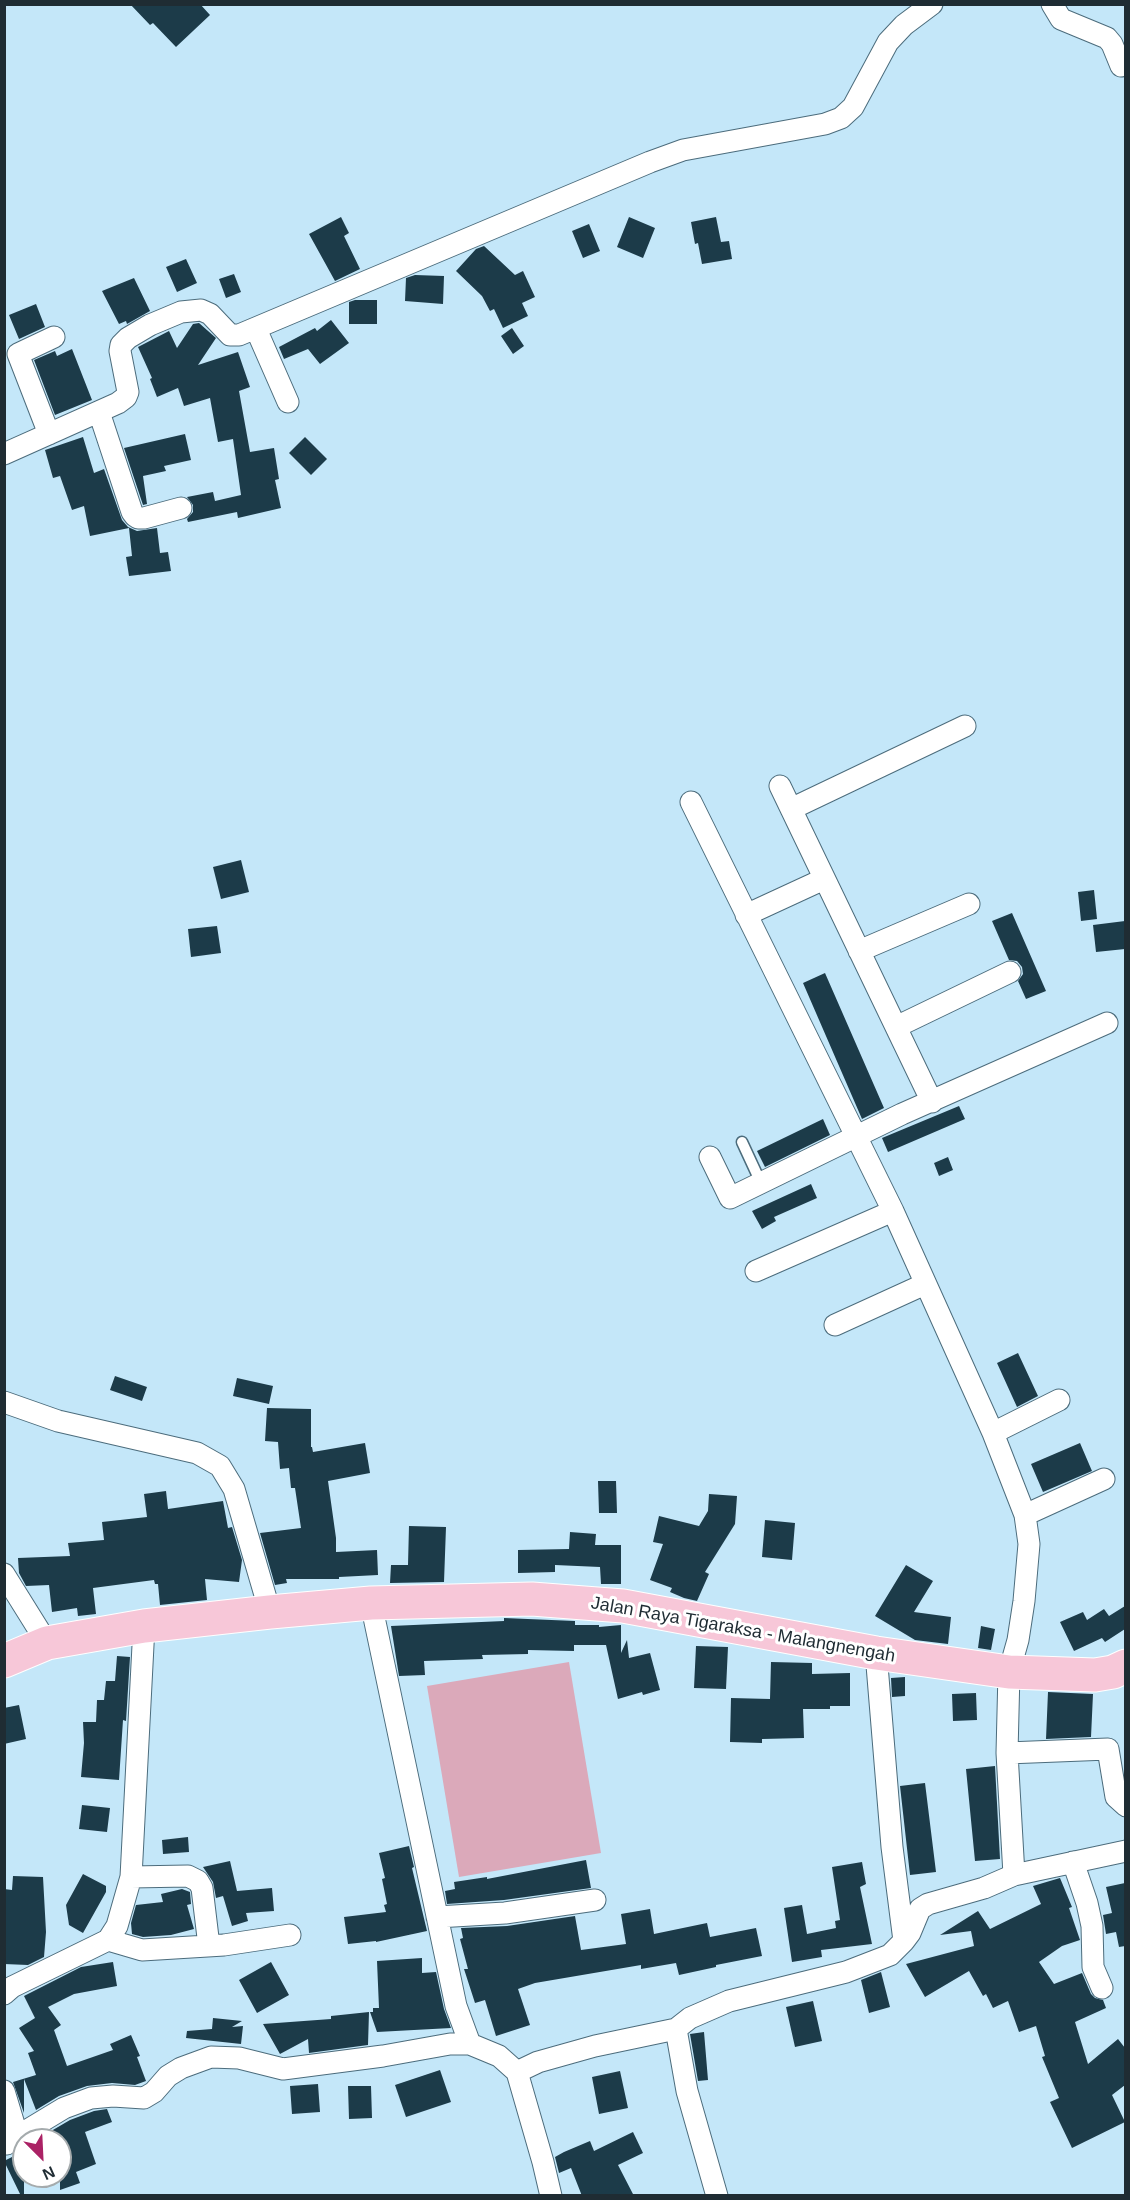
<!DOCTYPE html>
<style>
body{margin:0}
#map{position:relative;width:1130px;height:2200px;overflow:hidden;background:#c4e7f9;font-family:Helvetica,sans-serif}
canvas{display:block}
.frame{position:absolute;inset:0;border:6px solid #1f2c33;pointer-events:none}
.north{position:absolute;left:12px;top:2128px;width:60px;height:60px;box-sizing:border-box;background:#fff;border:2px solid #a5abad;border-radius:50%;rotate:156deg;font-size:16px;font-weight:700;line-height:24px;text-align:center;color:#1f2c33}
.north::after{content:'';display:block;margin:auto;width:21px;height:27px;background:#ab2265;clip-path:polygon(50% 0,100% 100%,50% 72%,0 100%)}
</style>
<div id="map">
<canvas width="1130" height="2200"></canvas>
<div class="frame"></div>
<div class="north">N</div>
</div>
<script>
const ctx = document.querySelector('canvas').getContext('2d');
ctx.lineJoin = 'round';
function paint(path, color) { ctx.fillStyle = color; ctx.fill(path, 'evenodd'); }
const shape = rows => new Path2D(rows.map(r => 'M' + r).join(''));
function trace(path, color, width, dash) { ctx.strokeStyle = color; ctx.lineWidth = width; ctx.lineCap = dash ? 'butt' : 'round'; ctx.setLineDash(dash || []); ctx.stroke(path); }
function drawText(font, color, halo, rows, align = 'center') {
  ctx.font = font + ' Helvetica,sans-serif'; ctx.lineWidth = 6; ctx.setLineDash([]); ctx.textBaseline = 'middle'; ctx.strokeStyle = halo; ctx.fillStyle = color; for (const [text, x, y, turn = 0] of rows) {
    ctx.save(); ctx.translate(x, y); ctx.rotate((+turn || 0) * Math.PI / 180); ctx.textAlign = isNaN(turn) ? turn : align; if (halo) ctx.strokeText(text, 0, 0); ctx.fillText(text, 0, 0); ctx.restore();
  }
}
paint(shape([
 [569,1662,601,1853,459,1877,427,1686]
]), '#dba9ba');
paint(shape([
 [130,4,200,4,210,15,176,47,153,23,150,25],
 [341,217,349,233,344,236,360,269,335,281,309,234],
 [629,217,655,228,643,258,617,247],
 [716,217,721,242,729,241,732,259,702,264,698,243,695,244,691,222],
 [589,224,600,251,583,258,572,231],
 [484,246,515,275,523,271,535,297,522,303,528,316,503,328,494,309,490,311,482,296,456,271,476,249],
 [186,259,197,283,177,292,166,267],
 [234,274,241,292,226,298,219,279],
 [415,275,444,276,443,304,405,301,406,278],
 [134,278,150,311,127,324,126,321,119,324,102,291],
 [355,300,377,300,377,324,349,324,349,302],
 [36,304,45,327,19,339,9,315],
 [331,320,349,343,320,364,308,349,284,359,279,347,315,328,317,331],
 [199,323,216,338,198,365,238,352,250,387,239,391,250,452,274,448,279,479,275,480,281,508,238,518,237,512,188,522,187,519,193,512,193,505,187,497,213,492,215,501,241,495,233,439,218,442,210,398,184,406,178,388,157,397,150,379,152,378,138,347,169,331,177,348,193,324],
 [512,328,524,346,513,354,501,336],
 [72,349,92,400,55,415,34,360,55,351,57,356],
 [185,434,191,460,164,466,166,471,143,476,147,504,143,505,124,448],
 [83,437,94,473,104,469,122,520,128,527,137,531,157,528,160,553,168,552,171,571,129,576,126,557,132,556,129,528,90,536,84,506,72,510,60,476,53,478,45,450],
 [305,437,327,459,311,475,289,453],
 [241,860,249,892,221,899,213,867],
 [1094,890,1097,919,1081,921,1078,892],
 [1012,913,1046,991,1026,999,1018,981,1023,974,1022,967,1017,961,1009,960,992,921],
 [1125,921,1125,949,1096,952,1093,925],
 [217,926,221,953,191,957,188,929],
 [825,973,884,1108,862,1119,803,983],
 [959,1106,965,1119,888,1152,882,1138],
 [823,1119,830,1135,765,1167,757,1151],
 [948,1157,953,1170,939,1176,934,1163],
 [811,1184,817,1198,774,1217,776,1221,762,1229,752,1211],
 [1018,1353,1038,1396,1017,1407,997,1363],
 [115,1376,147,1387,142,1401,110,1390],
 [237,1378,273,1386,269,1404,233,1396],
 [267,1408,311,1409,311,1447,312,1447,313,1452,365,1443,370,1473,328,1481,336,1538,336,1552,377,1550,378,1575,339,1577,339,1579,286,1579,287,1583,275,1585,260,1533,301,1528,295,1488,291,1488,289,1468,280,1469,278,1442,265,1441],
 [1080,1443,1092,1471,1043,1492,1031,1464],
 [598,1481,616,1481,617,1513,599,1513],
 [166,1491,168,1509,223,1501,228,1528,232,1527,242,1560,239,1582,205,1579,207,1600,160,1605,158,1584,155,1584,154,1580,93,1588,96,1614,78,1616,77,1608,52,1612,49,1585,26,1586,19,1573,18,1558,70,1556,68,1543,104,1540,102,1522,147,1517,144,1494],
 [709,1494,737,1496,735,1524,705,1572,709,1574,697,1601,684,1598,670,1592,672,1588,650,1580,663,1544,653,1542,659,1516,699,1526,708,1511],
 [765,1520,795,1523,792,1560,762,1557],
 [409,1526,446,1527,444,1582,390,1583,391,1565,408,1565],
 [570,1532,596,1534,595,1545,621,1545,621,1584,601,1584,600,1567,555,1565,555,1572,518,1573,518,1550,569,1549],
 [906,1565,933,1581,914,1612,951,1617,948,1644,915,1640,875,1616],
 [1125,1606,1125,1629,1105,1642,1102,1638,1074,1651,1060,1622,1083,1612,1087,1620,1104,1609,1109,1616],
 [504,1618,575,1621,575,1625,599,1625,599,1627,621,1625,621,1653,627,1640,629,1658,650,1653,660,1690,643,1695,642,1692,618,1699,606,1645,574,1645,574,1651,528,1650,528,1654,482,1655,483,1659,424,1661,425,1675,399,1676,391,1626,504,1621],
 [981,1626,995,1629,991,1650,978,1648],
 [696,1646,728,1647,726,1689,694,1688],
 [117,1656,130,1657,126,1721,123,1720,119,1780,81,1777,84,1743,83,1722,96,1722,97,1700,104,1700,106,1681,115,1681],
 [771,1662,812,1663,812,1674,850,1673,850,1706,830,1706,830,1709,803,1709,804,1738,762,1739,762,1743,730,1742,731,1698,770,1699],
 [905,1677,905,1696,892,1697,891,1678],
 [1048,1692,1093,1694,1091,1737,1046,1739],
 [976,1693,977,1720,953,1721,952,1694],
 [19,1705,26,1739,4,1744,4,1708],
 [995,1766,1000,1859,975,1861,966,1769],
 [925,1783,936,1872,910,1875,900,1786],
 [82,1805,110,1808,107,1832,79,1829],
 [188,1837,189,1852,163,1854,162,1840],
 [409,1846,414,1867,412,1868,427,1931,376,1942,376,1941,348,1944,344,1917,386,1912,384,1905,387,1904,382,1879,385,1878,379,1853],
 [586,1860,591,1888,504,1900,447,1904,445,1891,455,1889,454,1882,487,1877,487,1879],
 [230,1861,237,1891,272,1888,274,1911,246,1913,248,1921,232,1926,223,1896,216,1898,213,1882,203,1867],
 [862,1862,866,1884,860,1887,872,1944,821,1950,822,1957,792,1962,784,1908,802,1905,807,1934,836,1928,835,1921,840,1920,832,1867],
 [83,1874,106,1886,106,1892,83,1933,69,1925,66,1905],
 [13,1876,43,1877,46,1932,44,1957,28,1965,4,1964,4,1889,12,1890],
 [1060,1878,1072,1907,1069,1908,1080,1940,1062,1946,1039,1962,1054,1984,1082,1973,1091,1994,1095,1998,1103,2000,1106,2008,1075,2022,1088,2064,1118,2039,1125,2048,1125,2085,1112,2095,1125,2122,1072,2148,1050,2102,1059,2098,1042,2057,1045,2056,1036,2026,1019,2032,1008,2001,993,2008,986,1994,983,1996,969,1971,925,1997,906,1964,974,1946,971,1931,940,1935,978,1911,990,1929,1041,1904,1033,1886],
 [1125,1883,1125,1946,1119,1947,1116,1932,1106,1934,1103,1915,1112,1913,1106,1887],
 [182,1889,190,1892,191,1904,187,1905,194,1929,171,1935,143,1937,132,1934,131,1923,136,1905,163,1902,161,1894],
 [650,1909,654,1934,707,1923,710,1937,756,1928,762,1956,716,1965,716,1967,679,1975,676,1963,641,1969,641,1965,535,1983,518,1989,530,2025,496,2036,485,2000,475,2003,464,1969,468,1969,460,1939,463,1938,461,1928,507,1926,575,1916,581,1950,626,1944,621,1914],
 [422,1958,422,1973,436,1972,444,2009,451,2028,377,2032,370,2012,373,2012,373,2008,379,2008,377,1961],
 [113,1962,117,1986,74,1994,48,2007,61,2025,54,2030,67,2066,113,2050,110,2044,131,2035,140,2056,137,2057,146,2081,135,2085,112,2083,87,2086,59,2096,36,2110,24,2079,24,2113,13,2082,36,2075,28,2053,34,2051,19,2028,35,2018,24,1996,81,1967],
 [271,1962,289,1995,257,2013,239,1980],
 [881,1972,890,2007,869,2013,861,1980],
 [813,2001,822,2041,795,2047,786,2007],
 [369,2012,368,2045,309,2053,308,2039,280,2054,263,2024,331,2019,331,2016],
 [213,2018,242,2021,232,2027,243,2026,241,2044,186,2038,187,2031,212,2029],
 [704,2032,708,2080,698,2081,690,2034],
 [440,2070,451,2102,406,2117,395,2085],
 [620,2071,628,2108,599,2114,592,2077],
 [318,2084,320,2112,292,2114,290,2086],
 [348,2086,371,2086,372,2118,349,2119],
 [107,2109,112,2122,85,2132,96,2164,76,2172,80,2183,60,2190,60,2140,48,2140,46,2134,70,2120,94,2111],
 [633,2132,643,2153,618,2165,634,2196,582,2196,571,2168,559,2173,555,2157,564,2152,590,2141,594,2151],
 [24,2151,24,2196,21,2196,4,2161]
]), '#1c3b49');
const service = shape([
 [742,1142,761,1183]
]);
const minor = shape([
 [1052,4,1061,19,1107,38,1112,44,1121,66],
 [256,329,288,402],
 [99,412,132,512,135,516,138,518,144,518,181,508],
 [49,434,18,354,54,337],
 [4,454,118,403,126,397,128,392,120,351,121,345,128,338,150,325,181,312,201,310,210,314,230,335,239,335,650,162,683,150,825,124,841,118,853,107,888,42,904,25,932,4],
 [780,786,932,1102],
 [691,802,893,1211,993,1433,1025,1515,1029,1544,1024,1601,1018,1640,1009,1672,1007,1753,1014,1875,984,1888,928,1904,920,1909,910,1933,904,1941],
 [791,809,965,726],
 [746,915,824,879],
 [859,951,969,904],
 [896,1027,1010,972],
 [710,1157,730,1198,902,1114,1107,1023],
 [756,1271,893,1211],
 [835,1325,925,1284],
 [4,1402,58,1421,197,1453,220,1466,234,1489,270,1612],
 [993,1433,1059,1400],
 [1025,1515,1104,1479],
 [4,1574,47,1643],
 [371,1603,456,2006,470,2044],
 [1007,1753,1108,1749,1116,1797,1126,1806],
 [1073,1862,1087,1903,1092,1926,1093,1967,1102,1988],
 [1014,1875,1126,1851],
 [131,1877,188,1876,198,1881,202,1888,209,1946],
 [437,1917,505,1913,595,1900],
 [108,1940,142,1950,224,1945,290,1935],
 [4,1994,12,1987,108,1940,117,1926,131,1877,144,1626],
 [517,2072,543,2162,551,2196],
 [4,2091,16,2131,16,2137,7,2144],
 [16,2137,64,2108,91,2098,113,2096,144,2098,154,2092,168,2076,181,2068,211,2057,239,2058,283,2069,383,2056,450,2044,470,2044,499,2056,517,2072,538,2062,595,2046,676,2029],
 [717,2196,687,2091,676,2029,690,2018,729,2001,846,1972,890,1955,904,1941,892,1847,876,1653]
]);
const primary = shape([
 [4,1661,47,1643,144,1626,270,1612,371,1603,532,1599,623,1606,876,1653,1009,1672,1095,1675,1113,1672,1126,1666]
]);
trace(service, '#4c6c7c', 13);
trace(minor, '#4c6c7c', 23);
trace(primary, '#fff', 35);
trace(service, '#fff', 10);
trace(minor, '#fff', 21);
trace(primary, '#f7c7d8', 33);
drawText('18px', '#1f2c33', '#fff', [
 ["Jalan Raya Tigaraksa - Malangnengah",743,1630,10]
]);
</script>
